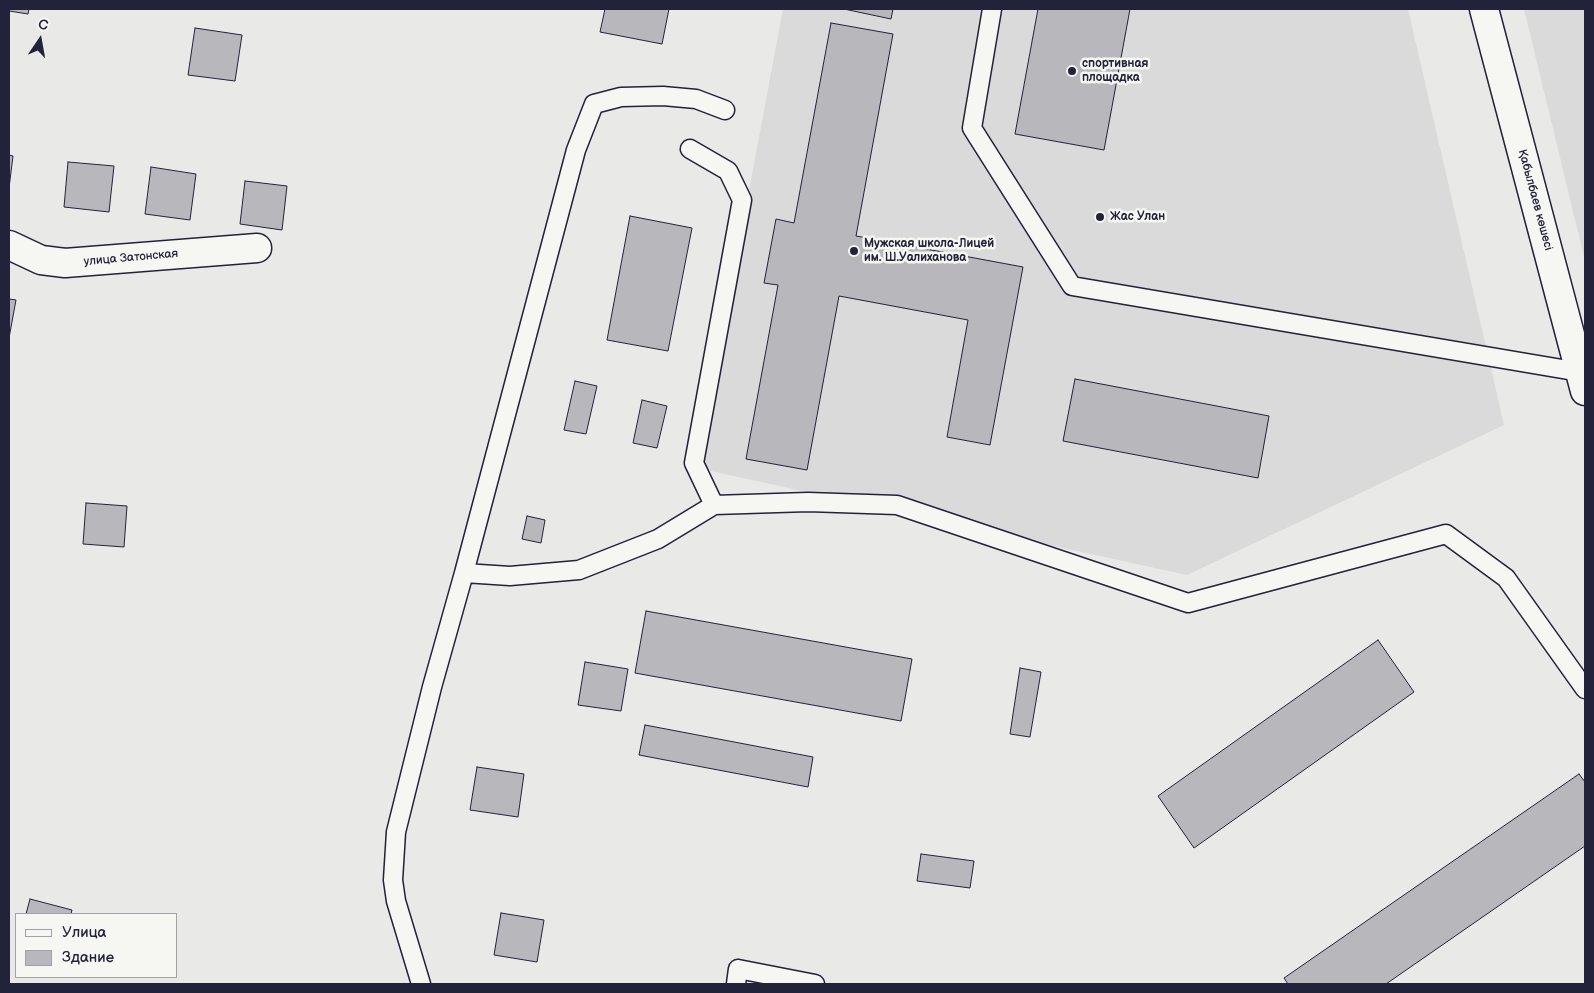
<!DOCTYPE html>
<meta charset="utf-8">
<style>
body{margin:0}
#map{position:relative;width:1594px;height:993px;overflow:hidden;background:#e9e9e7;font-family:"Balsamiq Sans",sans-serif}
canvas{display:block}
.frame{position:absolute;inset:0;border:10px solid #22223b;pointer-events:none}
.legend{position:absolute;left:15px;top:913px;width:162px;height:65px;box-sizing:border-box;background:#f6f6f2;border:1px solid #a1a1a9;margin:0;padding:6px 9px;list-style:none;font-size:15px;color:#22223b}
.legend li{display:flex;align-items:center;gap:10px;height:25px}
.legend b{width:25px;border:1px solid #a1a1a9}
.north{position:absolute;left:15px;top:15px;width:50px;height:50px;-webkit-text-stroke:4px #f6f6f2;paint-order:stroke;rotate:12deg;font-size:14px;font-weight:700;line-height:20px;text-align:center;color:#22223b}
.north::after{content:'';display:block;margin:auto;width:18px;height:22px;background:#22223b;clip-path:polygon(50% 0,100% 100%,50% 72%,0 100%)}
</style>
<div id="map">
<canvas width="1594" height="993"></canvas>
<div class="frame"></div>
<ul class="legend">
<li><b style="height:6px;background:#f6f6f2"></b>Улица</li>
<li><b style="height:14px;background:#b8b8bc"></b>Здание</li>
</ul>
<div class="north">С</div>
</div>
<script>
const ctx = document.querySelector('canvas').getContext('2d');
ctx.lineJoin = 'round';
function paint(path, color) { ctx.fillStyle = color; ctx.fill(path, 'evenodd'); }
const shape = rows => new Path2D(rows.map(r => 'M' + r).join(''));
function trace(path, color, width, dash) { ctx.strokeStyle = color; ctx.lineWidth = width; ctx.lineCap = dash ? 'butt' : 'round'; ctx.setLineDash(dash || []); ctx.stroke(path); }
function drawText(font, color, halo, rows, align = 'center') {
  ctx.font = font + ' "Balsamiq Sans",sans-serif'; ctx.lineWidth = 5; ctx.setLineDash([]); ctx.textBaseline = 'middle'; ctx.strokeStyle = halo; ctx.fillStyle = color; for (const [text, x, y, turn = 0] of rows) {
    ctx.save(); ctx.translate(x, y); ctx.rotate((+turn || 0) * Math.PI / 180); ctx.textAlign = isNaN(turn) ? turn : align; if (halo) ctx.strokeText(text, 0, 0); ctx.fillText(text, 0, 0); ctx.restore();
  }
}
paint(shape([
 [783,9,1408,9,1504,425,1187,575,697,468],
 [1524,9,1585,9,1585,261]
]), '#dadada');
const building = shape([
 [9,9,29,9,28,14,9,11,9,9],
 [605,9,669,9,662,44,600,32,605,9],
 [844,9,893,9,891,19,844,9],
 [1038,9,1130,9,1104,150,1015,134,1038,9],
 [831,23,893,34,856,236,1023,267,990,445,947,437,968,320,839,296,807,470,746,459,778,285,764,283,776,219,794,223,831,23],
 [195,28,242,35,235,81,188,75,195,28],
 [9,155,13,156,9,188,9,155],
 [68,162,114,166,109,212,64,207,68,162],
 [151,167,196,174,190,220,145,214,151,167],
 [245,181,287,186,282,230,240,224,245,181],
 [630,216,692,228,668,351,607,340,630,216],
 [9,299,16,300,9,338,9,299],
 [1075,379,1269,416,1258,478,1063,441,1075,379],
 [575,381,597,386,586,434,564,430,575,381],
 [642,400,667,406,657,448,633,443,642,400],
 [86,503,127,506,124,547,83,544,86,503],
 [527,516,545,520,541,543,522,539,527,516],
 [646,611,912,659,901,721,635,673,646,611],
 [1378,640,1414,692,1194,848,1158,796,1378,640],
 [585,662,628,669,621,711,578,705,585,662],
 [1020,668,1041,672,1030,737,1010,734,1020,668],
 [645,725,813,757,808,787,639,755,645,725],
 [477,767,524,774,518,817,470,810,477,767],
 [1579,774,1585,782,1585,846,1386,984,1288,984,1284,978,1579,774],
 [921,854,974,861,970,888,917,881,921,854],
 [30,899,72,910,71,914,26,914,30,899],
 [501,913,544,920,537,962,494,955,501,913]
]);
paint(building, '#b8b8bc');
trace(building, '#22223b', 1);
const lane = shape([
 [992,9,972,128,1072,286,1580,372],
 [725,110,696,99,663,96,621,97,594,104,576,150,464,573,510,576,579,570,658,539,714,505,808,502,897,505,1188,603,1446,534,1506,578,1585,689],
 [690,149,728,171,742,200,694,463,714,505],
 [421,984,396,901,393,880,396,832,432,687,464,573],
 [736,984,738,969,815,984]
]);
const street = shape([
 [9,245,41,260,65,263,257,248]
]);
const secondary = shape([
 [1484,9,1585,391]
]);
trace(lane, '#22223b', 21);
trace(street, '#22223b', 31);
trace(secondary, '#22223b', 31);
trace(lane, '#f6f6f2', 18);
trace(street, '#f6f6f2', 28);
trace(secondary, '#f6f6f2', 28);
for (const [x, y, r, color] of [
 [1072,71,5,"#22223b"],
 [1100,217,5,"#22223b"],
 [854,251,5,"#22223b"]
]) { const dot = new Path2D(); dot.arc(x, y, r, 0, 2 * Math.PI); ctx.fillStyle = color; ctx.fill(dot); trace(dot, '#f6f6f2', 2); }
drawText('bold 12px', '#22223b', '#f6f6f2', [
 ["спортивная",1082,64],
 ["площадка",1082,78],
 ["Жас Улан",1110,217],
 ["Мужская школа-Лицей",864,244],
 ["им. Ш.Уалиханова",864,258]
], 'left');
drawText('12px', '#22223b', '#f6f6f2', [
 ["Қабылбаев көшесі",1535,200,75],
 ["улица Затонская",131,258,-5]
]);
</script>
